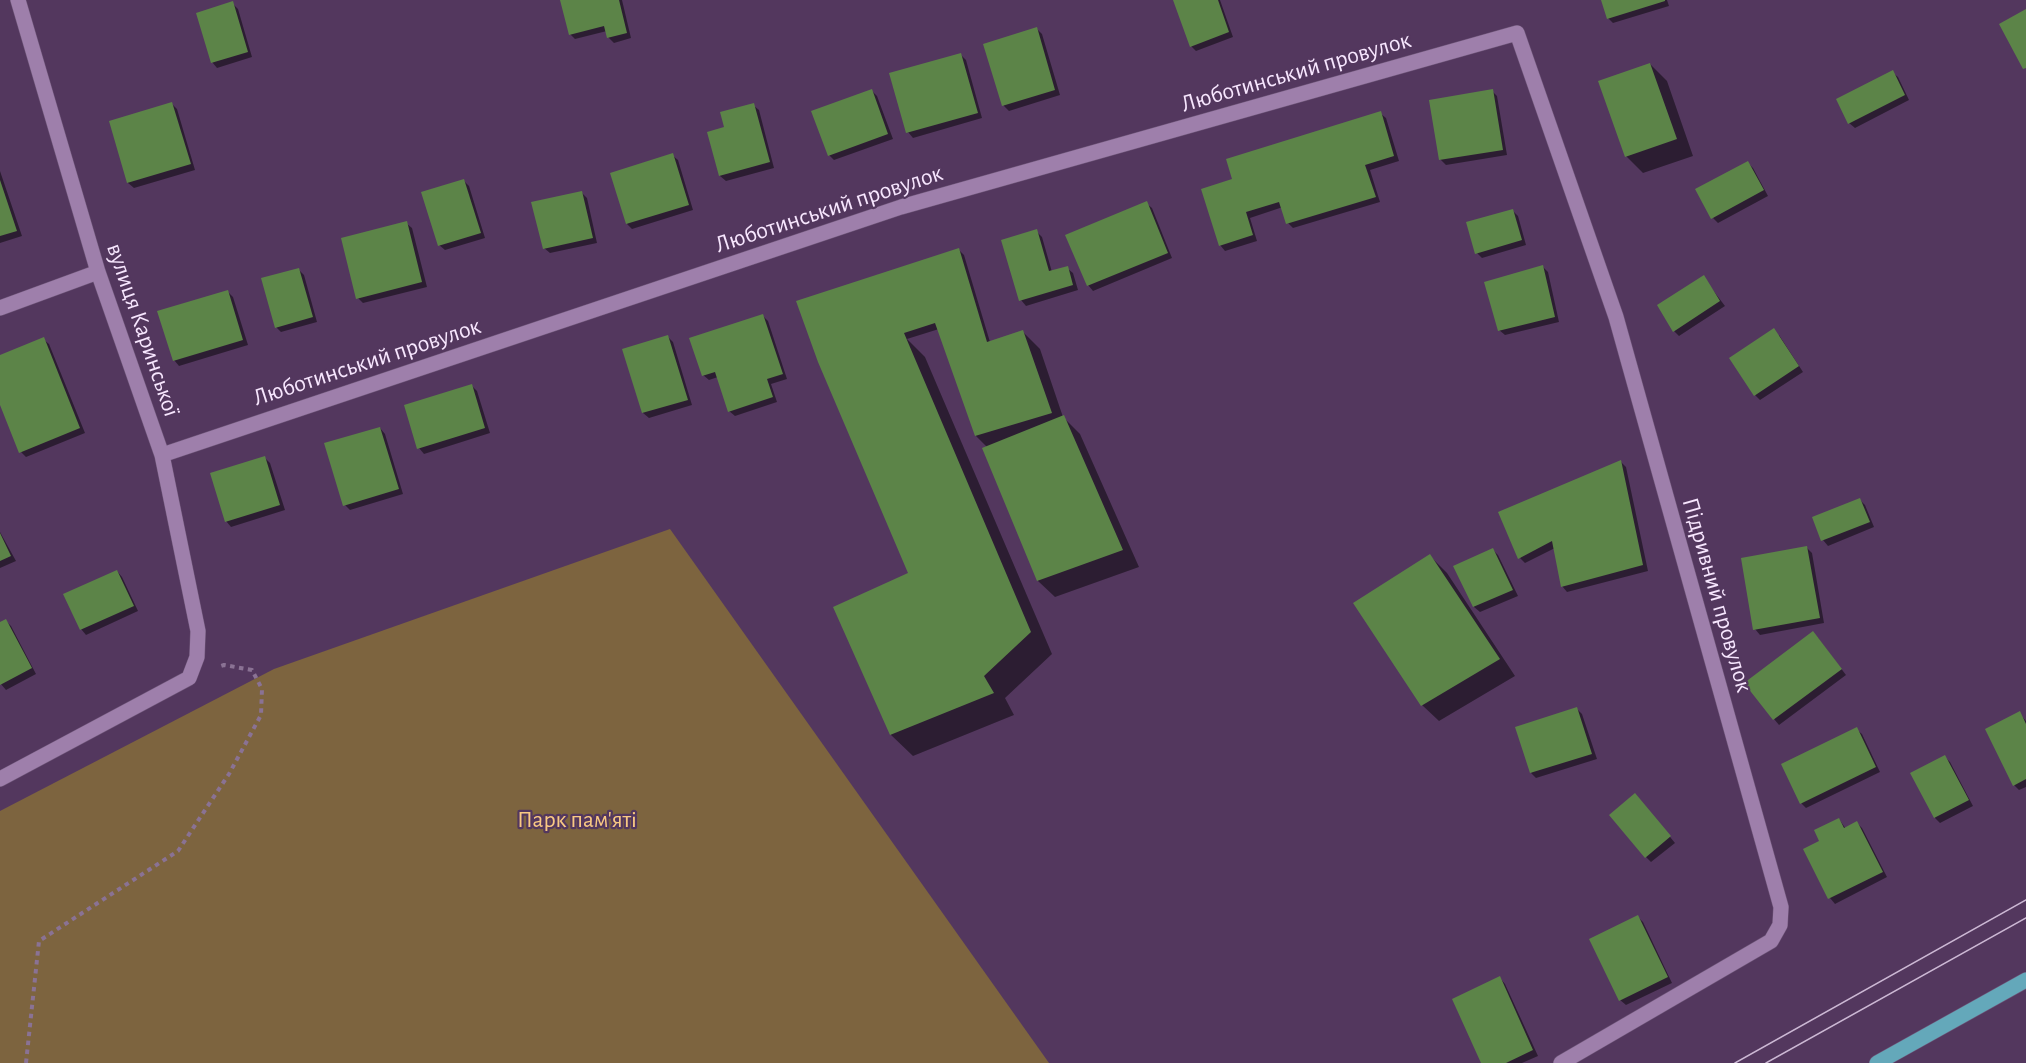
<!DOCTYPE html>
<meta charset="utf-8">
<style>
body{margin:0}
canvas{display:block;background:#53375e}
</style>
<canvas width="2026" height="1063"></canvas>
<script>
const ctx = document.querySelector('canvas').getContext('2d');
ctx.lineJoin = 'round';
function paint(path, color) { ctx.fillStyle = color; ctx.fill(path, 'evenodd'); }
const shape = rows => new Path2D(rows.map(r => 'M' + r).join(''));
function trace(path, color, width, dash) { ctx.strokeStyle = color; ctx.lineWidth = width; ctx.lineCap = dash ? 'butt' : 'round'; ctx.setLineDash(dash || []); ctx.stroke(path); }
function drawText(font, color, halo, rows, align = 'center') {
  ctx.font = font + ' "Alegreya Sans",sans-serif'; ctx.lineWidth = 4.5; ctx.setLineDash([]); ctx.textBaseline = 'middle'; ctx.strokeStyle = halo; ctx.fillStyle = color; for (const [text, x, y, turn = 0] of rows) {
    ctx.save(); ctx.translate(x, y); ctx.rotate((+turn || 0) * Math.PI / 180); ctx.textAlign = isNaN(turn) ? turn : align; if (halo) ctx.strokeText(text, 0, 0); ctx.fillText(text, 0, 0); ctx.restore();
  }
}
paint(shape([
 [670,529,1049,1063,0,1063,0,811,274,669]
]), '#7d643f');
paint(shape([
 [561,0,622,0,631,38,614,43,608,37,607,31,575,39,570,34],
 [1175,0,1220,0,1233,37,1196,51,1191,46],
 [1603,0,1667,0,1669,6,1613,23,1608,18],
 [232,3,238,9,252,57,217,68,212,62],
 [1037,29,1042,34,1060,95,1009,111,1004,106,985,45],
 [960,54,966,60,982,118,913,138,908,132],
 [1650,64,1667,81,1693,156,1643,173,1626,156],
 [1892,72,1898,77,1909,100,1855,128,1849,123],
 [872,91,877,96,893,139,834,160,829,155],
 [1492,91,1497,96,1507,155,1446,165,1440,159],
 [172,104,177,109,195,170,134,188,128,183,110,122],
 [753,105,759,110,774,168,726,181,720,176,726,128],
 [1380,113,1386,118,1399,161,1370,170,1380,202,1293,228,1288,223,1283,207,1250,218,1257,241,1225,251,1220,245,1234,180],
 [672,155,678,160,693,210,632,229,627,224],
 [1748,163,1753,168,1768,196,1718,223,1713,218],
 [0,171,22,236,0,243],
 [464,181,469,186,485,238,445,250,439,245],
 [582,193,587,198,597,243,550,253,544,248],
 [1146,203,1152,208,1172,258,1093,291,1088,285],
 [1512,210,1518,216,1526,245,1482,258,1477,253],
 [406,223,412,228,427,287,363,303,358,298],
 [1036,231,1042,237,1052,272,1067,268,1073,273,1078,290,1026,306,1021,300],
 [959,250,964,255,990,342,1023,332,1040,349,1063,417,1080,434,1139,567,1055,597,1038,581,984,448,987,447,976,436,939,329,907,339,925,357,1052,654,1005,698,1014,715,913,756,891,735,835,608,910,573,819,362],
 [1543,267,1548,272,1559,322,1505,335,1499,330],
 [299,270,304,275,317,322,281,332,276,327],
 [1703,277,1725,306,1679,336,1674,331],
 [228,292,233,297,248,345,179,366,174,360],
 [762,315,768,321,787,379,771,384,777,402,735,416,729,411,718,377,709,380,703,375],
 [1779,335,1803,372,1760,400,1755,395],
 [667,336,673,342,692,405,649,418,643,413,624,350],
 [43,339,49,344,85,433,26,457,21,452,0,401,0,357],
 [471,385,477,391,490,433,424,454,419,448],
 [380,428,385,434,403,494,350,510,345,505],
 [265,458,270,463,285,510,231,527,226,521],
 [1621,462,1626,467,1648,571,1567,592,1562,586,1555,548,1525,563,1520,558],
 [1860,500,1865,505,1874,527,1828,546,1823,540],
 [0,532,16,561,0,568],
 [1807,548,1812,553,1824,623,1760,635,1755,629],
 [1493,550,1498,555,1518,596,1480,612,1474,607,1455,567],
 [1430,556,1447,573,1515,676,1439,721,1422,705],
 [117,571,122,577,138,611,86,635,81,629],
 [6,621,11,626,36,674,6,690,0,683,0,624],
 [1818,638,1846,675,1779,725,1774,719],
 [1577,709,1582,714,1597,759,1536,778,1531,773],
 [2019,713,2026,721,2026,787,2019,790,2014,785],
 [1856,729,1862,734,1880,772,1806,808,1801,803],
 [1945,757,1950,762,1973,806,1940,823,1935,818],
 [1640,800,1675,843,1651,862,1646,857],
 [1839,819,1846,829,1857,823,1862,828,1887,877,1835,904,1830,898,1805,849,1821,842],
 [1638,917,1643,922,1672,983,1626,1005,1620,1000],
 [1500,978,1505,984,1538,1056,1522,1063,1482,1063]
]), '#0007');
paint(shape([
 [560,0,619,0,627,33,607,38,604,26,569,35],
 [1173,0,1218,0,1229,32,1190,47],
 [1601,0,1665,0,1665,1,1607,19],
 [233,1,248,52,211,63,196,13],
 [2026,9,2026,68,2023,69,1999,24],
 [1037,27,1055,90,1002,106,983,44],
 [961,53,978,113,906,133,889,73],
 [1650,63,1677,139,1625,157,1598,81],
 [1893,70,1905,95,1848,124,1836,99],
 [872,89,888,134,828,156,811,111],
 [1493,89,1503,150,1439,160,1429,100],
 [172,102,191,164,127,183,109,121],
 [754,103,770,162,719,176,707,132,724,127,720,112],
 [1381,111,1394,156,1365,165,1376,197,1286,224,1279,202,1246,212,1253,235,1219,246,1201,189,1232,179,1226,159],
 [673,153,689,205,626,224,610,173],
 [1748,161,1764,190,1711,219,1695,189],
 [464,179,481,233,438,246,421,192],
 [0,180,17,231,0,236],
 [582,191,593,238,543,249,531,202],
 [1147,201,1168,253,1087,286,1065,235],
 [1513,209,1522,240,1475,254,1466,222],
 [407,221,422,282,356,299,341,238],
 [1037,229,1049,271,1068,266,1073,285,1019,301,1001,240],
 [959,248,987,342,1023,330,1052,413,975,436,935,323,904,333,1031,632,984,676,994,693,890,735,833,607,908,573,818,362,796,301],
 [1543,265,1555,317,1498,331,1484,282],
 [299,268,313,317,275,328,261,278],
 [1704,275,1720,301,1673,332,1657,305],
 [228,290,243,340,173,361,157,311],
 [763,314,783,374,767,379,773,397,728,412,715,372,702,376,689,338],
 [1774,328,1799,366,1754,396,1729,358],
 [668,335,688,400,642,413,622,349],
 [44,337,80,428,19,453,0,405,0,355],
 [472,384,485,428,417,449,404,405],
 [1064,415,1123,550,1037,581,982,448],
 [380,427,399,489,343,506,324,443],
 [265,456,280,505,225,522,210,473],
 [1621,460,1643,565,1561,587,1552,541,1518,559,1498,512],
 [1860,498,1870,522,1821,541,1812,517],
 [0,533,11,556,0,561],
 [1807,546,1820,618,1753,630,1741,558],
 [1493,548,1513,590,1473,607,1453,566],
 [1430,554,1500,659,1421,706,1353,603],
 [117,570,134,606,80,630,63,594],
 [6,619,32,668,0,685,0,622],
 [1813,631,1842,669,1773,720,1744,683],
 [1577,707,1592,754,1530,773,1515,727],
 [2020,711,2026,724,2026,779,2013,786,1985,729],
 [1857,727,1876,767,1800,804,1781,764],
 [1945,755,1969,800,1934,818,1910,773],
 [1635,793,1671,836,1645,858,1609,815],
 [1839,818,1844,828,1857,821,1883,872,1828,899,1803,849,1819,841,1814,830],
 [1638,915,1668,977,1619,1001,1589,939],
 [1500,976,1533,1050,1506,1063,1481,1063,1452,999]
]), '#5c8448');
const street = shape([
 [0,308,98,272],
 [162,455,901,207,1517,33,1616,317,1781,907,1780,925,1771,941,1561,1063],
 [0,779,189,678,197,657,198,631,162,455,98,272,18,0]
]);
const primary = shape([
 [1877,1063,2026,980]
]);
trace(street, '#6d5577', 16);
trace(primary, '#6d5577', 16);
trace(shape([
 [26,1063,39,941,178,851,229,774,261,715,262,689,252,670,224,665,221,666]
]), '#8a7294', 4, [4.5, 4.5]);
trace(street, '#9e7fab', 15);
trace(primary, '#64a8ba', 15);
trace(shape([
 [1735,1063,2026,900],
 [1766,1063,2026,918]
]), '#ccb8d4', 1.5);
drawText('24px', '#f7e6fe', '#53375e', [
 ["Люботинський провулок",1296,72,-16],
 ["Люботинський провулок",829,209,-18],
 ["вулиця Каринської",143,330,71],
 ["Люботинський провулок",367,362,-18],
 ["Підривний провулок",1717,595,74]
]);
drawText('24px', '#f9c983', '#53375e', [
 ["Парк пам'яті",577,820]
]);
</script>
